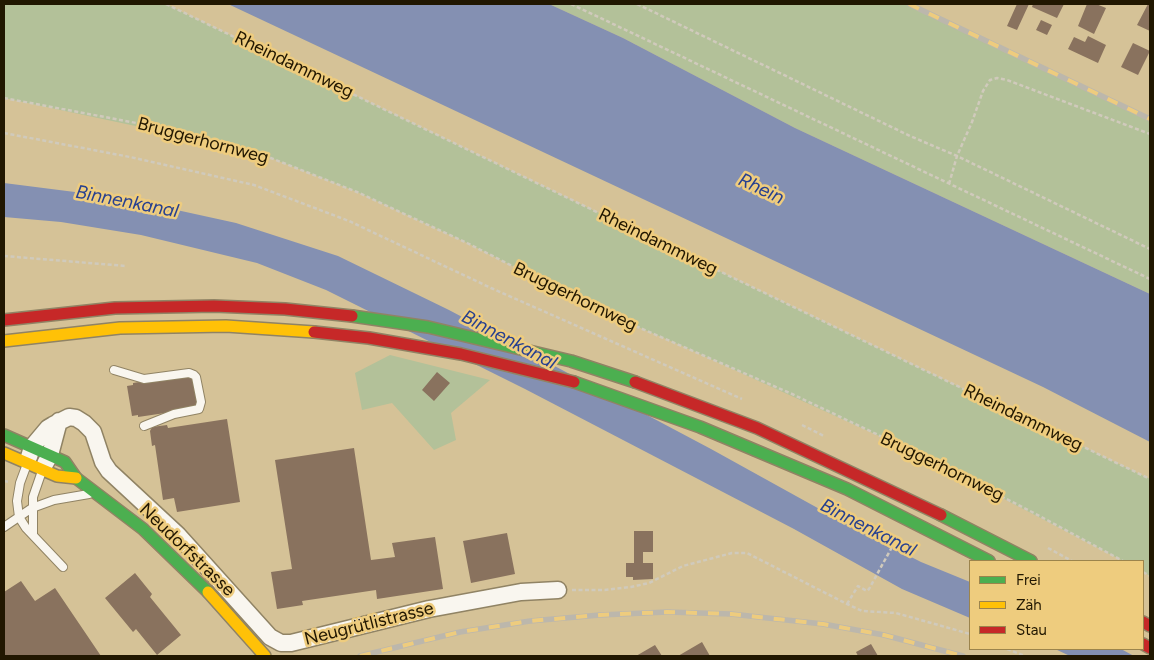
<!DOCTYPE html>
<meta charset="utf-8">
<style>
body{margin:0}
#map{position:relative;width:1154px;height:660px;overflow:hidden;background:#d5c297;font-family:Figtree,sans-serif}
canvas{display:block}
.frame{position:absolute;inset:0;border:5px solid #211701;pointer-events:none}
.legend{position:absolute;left:969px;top:560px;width:175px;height:90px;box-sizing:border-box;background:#eecc7e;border:1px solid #9c844c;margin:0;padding:6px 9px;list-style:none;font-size:15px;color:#211701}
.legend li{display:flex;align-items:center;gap:10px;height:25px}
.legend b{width:25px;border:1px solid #9c844c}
</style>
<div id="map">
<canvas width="1154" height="660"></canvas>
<div class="frame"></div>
<ul class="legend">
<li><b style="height:6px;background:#4caf50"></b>Frei</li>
<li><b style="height:6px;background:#ffc107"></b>Zäh</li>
<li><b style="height:6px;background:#c62828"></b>Stau</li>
</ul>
</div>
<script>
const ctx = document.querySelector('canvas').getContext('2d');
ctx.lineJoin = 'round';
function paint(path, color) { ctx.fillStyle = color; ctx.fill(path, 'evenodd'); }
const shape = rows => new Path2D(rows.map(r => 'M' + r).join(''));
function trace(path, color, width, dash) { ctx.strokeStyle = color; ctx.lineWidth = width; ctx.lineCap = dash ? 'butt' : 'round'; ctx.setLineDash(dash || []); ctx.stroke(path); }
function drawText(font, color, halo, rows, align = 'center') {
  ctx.font = font + ' Figtree,sans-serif'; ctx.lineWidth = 5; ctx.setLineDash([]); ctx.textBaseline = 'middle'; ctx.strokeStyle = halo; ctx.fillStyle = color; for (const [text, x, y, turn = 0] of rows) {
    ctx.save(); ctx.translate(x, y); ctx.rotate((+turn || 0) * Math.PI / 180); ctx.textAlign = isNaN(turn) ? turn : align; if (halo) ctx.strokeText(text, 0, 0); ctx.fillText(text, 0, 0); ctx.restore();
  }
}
paint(shape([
 [4,4,166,4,1150,479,1150,576,1143,572,1143,561,1123,561,912,451,682,346,601,311,467,243,357,192,253,151,4,98],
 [549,4,908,4,1150,119,1150,294,795,128,623,38],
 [390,355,490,380,451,413,456,440,434,450,392,403,362,410,355,373]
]), '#b3c199');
paint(shape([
 [228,4,549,4,623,38,795,128,1150,294,1150,442,1043,387],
 [4,183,122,198,236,223,338,256,449,310,711,449,852,527,921,562,970,582,970,618,902,589,794,529,525,389,326,290,257,263,141,235,61,222,4,217],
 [1055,649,1121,649,1134,656,1070,656]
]), '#8490b2');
paint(shape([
 [1017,4,1029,4,1017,30,1007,26],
 [1033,4,1064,4,1057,18,1032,7],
 [1087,4,1096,4,1106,8,1094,34,1078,26],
 [1148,4,1150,4,1150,31,1137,25],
 [1041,20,1052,25,1047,35,1036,30],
 [1088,36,1106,45,1098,63,1068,49,1074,37,1085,42],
 [1133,43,1150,51,1138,75,1121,67],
 [437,372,450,383,434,401,422,390],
 [194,373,199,408,138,417,138,415,132,416,127,386,133,385,133,383],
 [227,419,240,502,177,512,174,498,163,500,155,445,152,446,150,431,152,427,167,425,168,428],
 [354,448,371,560,395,557,392,543,435,537,443,589,377,599,376,590,302,601,303,605,277,609,271,572,292,569,275,460],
 [634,531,653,531,653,552,643,552,643,563,653,563,653,579,633,580,633,577,626,577,626,563,634,563],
 [507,533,515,574,471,583,463,541],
 [135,573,152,594,150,597,181,635,157,655,136,629,133,632,105,598],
 [21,581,35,601,55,588,101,656,4,656,4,592],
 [702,642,710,656,678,656],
 [871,644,878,656,858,656,856,652],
 [655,645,662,656,636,656]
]), '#89725e');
const lane = shape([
 [114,370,144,379,189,373,194,375,196,377,201,402,199,409,174,414,144,426],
 [27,464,20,483,17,501,19,517,26,528,63,567],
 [4,527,32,508,54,500,89,494],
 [33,535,33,497,42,471]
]);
const street = shape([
 [29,457,32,447,48,428,53,425,69,417,76,418,84,423,93,432,103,462,109,471,178,535,270,637,281,643,291,643,429,609,521,592,558,590],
 [45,464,50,455,59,421]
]);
const fast = shape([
 [352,316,428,327,571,361,635,382],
 [574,382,700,427,847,489,989,561],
 [4,435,65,462,76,478,143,529,208,592],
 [941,515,1031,561]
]);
const slow = shape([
 [4,341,120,328,226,326,314,332],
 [4,453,57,476,76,478],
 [208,592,265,656]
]);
const jam = shape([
 [4,320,115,308,214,306,285,309,352,316],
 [314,332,369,338,461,354,574,382],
 [635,382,757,428,941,515],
 [1143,622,1150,626],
 [1143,644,1150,648]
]);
trace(lane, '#908364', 10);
trace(street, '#908364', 19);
trace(fast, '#908364', 14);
trace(slow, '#908364', 14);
trace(jam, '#908364', 14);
trace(shape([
 [166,4,1150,479],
 [571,4,1150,279],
 [637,4,910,136,957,156,1150,249],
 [4,98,147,125,253,151,357,192,467,243,601,311,792,394,912,451,1032,512,1123,561],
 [4,133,130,157,254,185,349,221,491,288,742,399],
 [949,184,957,156,972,122,983,91,990,80,997,78,1007,80,1150,134],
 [4,256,126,266],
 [802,425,824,436],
 [4,481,10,482],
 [1048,548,1072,561],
 [1143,572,1150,576],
 [572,590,605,590,631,587,649,583,683,566,732,553,747,553,847,604,862,611,896,613,970,634],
 [847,604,858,586,867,591,869,589,898,536],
 [1007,649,1025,656]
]), '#d0cabc', 2.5, [4, 2.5]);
trace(lane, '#f9f6ef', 8);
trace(street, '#f9f6ef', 16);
trace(fast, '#4caf50', 11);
trace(slow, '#ffc107', 11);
trace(jam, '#c62828', 11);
const rail = shape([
 [909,4,1150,119],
 [360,656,460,632,530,621,600,615,667,612,731,614,823,624,884,635,963,656]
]);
trace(rail, '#bcb7ac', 5.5);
trace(rail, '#eecc7e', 4, [11]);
drawText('18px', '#211701', '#eecc7e', [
 ["Rheindammweg",294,65,26],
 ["Bruggerhornweg",203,141,15],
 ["Rheindammweg",658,242,26],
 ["Bruggerhornweg",575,297,26],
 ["Rheindammweg",1023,418,26],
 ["Bruggerhornweg",942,467,26],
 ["Neudorfstrasse",187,550,44],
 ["Neugrütlistrasse",369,624,-14]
]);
drawText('italic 19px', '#274090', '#eecc7e', [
 ["Rhein",761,189,25],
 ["Binnenkanal",127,202,11],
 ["Binnenkanal",509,340,28],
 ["Binnenkanal",868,528,27]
]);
</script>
